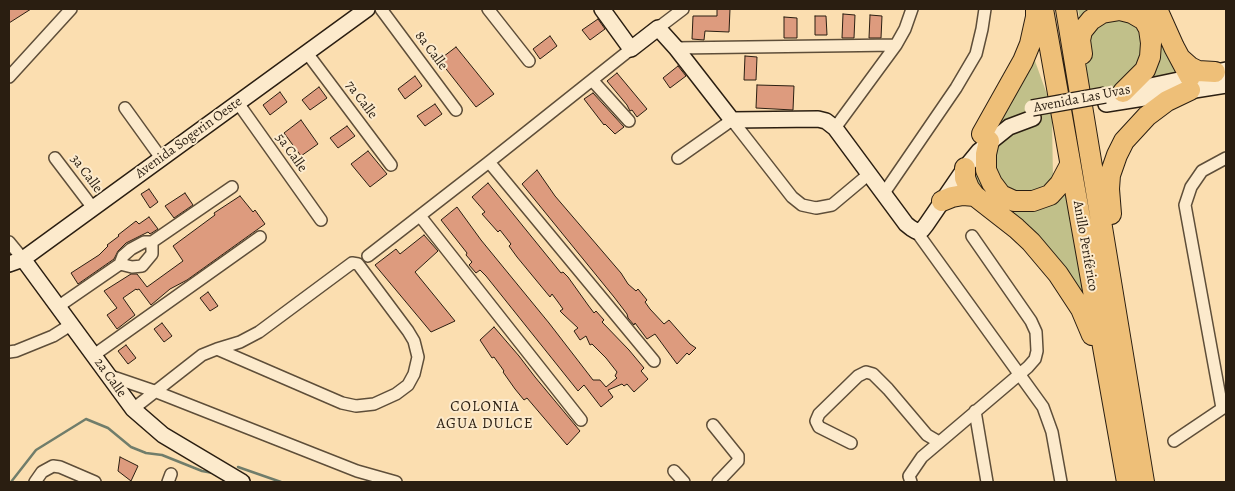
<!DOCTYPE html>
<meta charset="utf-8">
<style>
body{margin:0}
#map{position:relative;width:1235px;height:491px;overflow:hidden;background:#fbdeb0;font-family:Alegreya,serif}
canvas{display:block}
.frame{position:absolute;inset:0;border:10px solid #2a1e11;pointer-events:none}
</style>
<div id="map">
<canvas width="1235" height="491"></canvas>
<div class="frame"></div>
</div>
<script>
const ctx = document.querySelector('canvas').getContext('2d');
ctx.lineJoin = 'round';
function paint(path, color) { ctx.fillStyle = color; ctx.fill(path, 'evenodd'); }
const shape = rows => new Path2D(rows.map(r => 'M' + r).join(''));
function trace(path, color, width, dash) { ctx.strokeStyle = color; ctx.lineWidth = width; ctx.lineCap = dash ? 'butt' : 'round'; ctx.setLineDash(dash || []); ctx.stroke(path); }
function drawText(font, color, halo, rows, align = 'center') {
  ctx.font = font + ' Alegreya,serif'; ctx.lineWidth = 4; ctx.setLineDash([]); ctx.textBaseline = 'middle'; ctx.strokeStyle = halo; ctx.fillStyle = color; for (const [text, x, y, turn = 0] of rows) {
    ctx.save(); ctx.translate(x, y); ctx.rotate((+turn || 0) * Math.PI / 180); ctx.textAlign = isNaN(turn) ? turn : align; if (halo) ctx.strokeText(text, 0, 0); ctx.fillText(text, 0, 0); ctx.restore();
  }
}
paint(shape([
 [1078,9,1157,9,1190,77,1091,97,1083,62,1082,31],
 [1026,54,1035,61,1049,100,1052,121,1053,179,1074,184,1095,307,969,188,982,134]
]), '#c1c08a');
trace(shape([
 [238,467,281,482],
 [11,482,36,450,86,419,108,428,131,447,146,453,162,455,202,471,213,473]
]), '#707d6b', 2.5);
const building = shape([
 [10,9,31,9,9,23,9,11,10,9],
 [717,9,730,9,729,32,705,31,704,40,692,39,693,16,717,16,717,9],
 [843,14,855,15,854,38,842,38,843,14],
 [870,15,882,16,881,38,869,38,870,15],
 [815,16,826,16,827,35,815,35,815,16],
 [784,17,797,18,797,38,784,38,784,17],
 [598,19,605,29,590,40,582,30,598,19],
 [550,36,557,46,540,59,533,49,550,36],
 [456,47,494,94,476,107,439,60,456,47],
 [745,56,757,57,756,80,744,80,745,56],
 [678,66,686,76,670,88,663,78,678,66],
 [617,73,647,109,637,117,632,110,630,111,627,105,607,81,617,73],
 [415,76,422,86,405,99,398,89,415,76],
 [757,85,794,86,793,110,756,108,757,85],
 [319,87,327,98,310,110,302,100,319,87],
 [280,92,287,102,270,115,263,105,280,92],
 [593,93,624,127,615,134,605,124,604,125,584,99,593,93],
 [435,104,442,114,425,126,417,116,435,104],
 [301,120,318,144,301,156,284,133,301,120],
 [347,126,355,136,338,148,330,138,347,126],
 [368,151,387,174,370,187,351,164,368,151],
 [537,170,555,196,621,273,628,284,636,291,638,289,647,300,645,302,650,309,664,324,669,320,690,344,696,348,689,355,687,353,677,364,655,334,647,339,635,323,634,325,628,318,627,314,614,297,522,184,537,170],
 [488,183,561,273,563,272,568,277,588,305,594,313,596,311,604,320,602,322,629,350,644,368,641,371,648,379,634,392,627,384,624,386,622,384,608,390,613,397,601,407,584,385,578,391,486,276,480,270,476,273,469,265,472,262,466,255,467,253,441,220,457,207,481,240,549,323,593,380,600,380,606,387,617,378,615,376,617,372,606,358,592,344,590,345,586,336,580,340,574,331,578,328,563,314,560,311,563,309,558,302,552,294,550,297,517,257,509,246,511,244,500,230,498,232,482,214,485,212,472,197,488,183],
 [149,189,158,202,150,208,141,194,149,189],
 [185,193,193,205,174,218,165,206,185,193],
 [240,196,253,212,255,210,265,224,187,280,170,289,151,305,139,289,137,290,136,289,123,298,135,315,117,329,107,315,117,308,104,291,131,274,137,274,147,287,183,261,173,246,215,215,214,213,240,196],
 [149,217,158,229,150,234,148,232,126,243,118,251,114,259,78,284,71,273,99,255,108,246,107,245,119,236,118,235,136,221,139,224,149,217],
 [424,235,438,251,415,272,455,321,431,332,375,265,396,249,400,254,424,235],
 [208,292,218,306,210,311,200,298,208,292],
 [162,323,172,336,164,342,154,329,162,323],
 [494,327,519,356,535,377,580,431,567,445,527,398,524,400,515,389,503,372,504,371,494,357,492,358,480,340,494,327],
 [126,345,136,358,128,364,118,351,126,345],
 [120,457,138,466,131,481,118,471,120,457]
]);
paint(building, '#dd9b7e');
trace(building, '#2a1e11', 1);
const street = shape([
 [381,9,456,110],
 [488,9,529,61],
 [658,28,683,9],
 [676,48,896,45],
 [307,53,391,165],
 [9,77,71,9],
 [592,80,629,121],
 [238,103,321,220],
 [125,108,161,158],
 [835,128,896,45,905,29,912,9],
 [55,158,93,208],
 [678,158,732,120,792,197,802,205,816,208,832,205,869,174],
 [489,162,654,361],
 [884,193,956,88,976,54,982,29,985,9],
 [420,216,581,420],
 [916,231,1043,407,1052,432,1061,482],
 [9,242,23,259],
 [368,256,489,162,631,49],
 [120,264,132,267,142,266,152,254,152,242],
 [59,306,120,264,123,256,131,249,144,242,152,242,232,187],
 [9,352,16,351,53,336,72,324],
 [94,355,260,237],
 [107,375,154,391,357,471,396,482],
 [1222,408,1185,205,1191,187,1202,171,1226,158],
 [133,409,202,355,217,349,240,342,259,332,352,263,358,264,408,331,414,341,418,357,414,374,408,385,396,394,374,404,356,406,342,403,217,349],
 [975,411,987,482],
 [713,425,738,456,738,461,718,482],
 [1174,441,1226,406],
 [851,443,819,427,816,421,819,414,858,376,866,372,873,374,888,389,927,435,939,442],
 [674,471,684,482],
 [35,482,42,472,53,466,60,467,95,482],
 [168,482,171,474],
 [911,482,909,476,922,457,1028,367,1035,359,1037,351,1036,332,1031,321,972,236]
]);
const secondary = shape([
 [602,9,631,49,658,28,676,48,732,120,818,119,826,121,835,128,906,224,911,228,916,231,922,230,926,225,965,168,979,151,1009,127,1033,118],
 [1122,92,1226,70],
 [1106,104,1226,85],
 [23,259,133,409,163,435,242,482],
 [9,264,23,259,367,9]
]);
const highway = shape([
 [1043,9,1127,482],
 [1066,9,1144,482],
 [1157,9,1174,47,1190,77],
 [1082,54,1080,40,1082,31,1091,20,1102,13,1120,10,1132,13,1144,20,1149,29,1151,43,1150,57,1145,70,1123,92],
 [1181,59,1190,67,1198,71,1215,72],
 [982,134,1023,61,1030,44,1036,17,1036,9],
 [989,141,986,154,986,170,992,183,1001,195,1014,201,1033,201,1050,195,1060,184,1070,165],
 [965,168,965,178,969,188,975,196,1016,228,1031,242,1058,274,1081,309,1092,335],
 [942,201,952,197,963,195,975,196],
 [1111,214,1109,189,1110,175,1117,155,1124,141,1147,116,1167,101,1190,90]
]);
trace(street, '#5e4e39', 14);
trace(secondary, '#2a1e11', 18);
trace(highway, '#2a1e11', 22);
trace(street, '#fceacc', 11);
trace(secondary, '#fceacc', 15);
trace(highway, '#eebf78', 20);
const secondaryBridge = shape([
 [1032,108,1105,95]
]);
trace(secondaryBridge, '#2a1e11', 18, []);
trace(secondaryBridge, '#fceacc', 15);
drawText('14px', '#2a1e11', '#fceacc', [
 ["8a Calle",431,51,53],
 ["Avenida Las Uvas",1082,99,-11],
 ["7a Calle",361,100,53],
 ["Avenida Sogerin Oeste",189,138,-36],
 ["5a Calle",291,153,54],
 ["3a Calle",86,174,53],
 ["Anillo Periférico",1085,246,80],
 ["2a Calle",110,378,54]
]);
ctx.letterSpacing = '1px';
drawText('15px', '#2a1e11', '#fceacc', [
 ["COLONIA",485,407],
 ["AGUA DULCE",485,424]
]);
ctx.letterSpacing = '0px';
</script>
